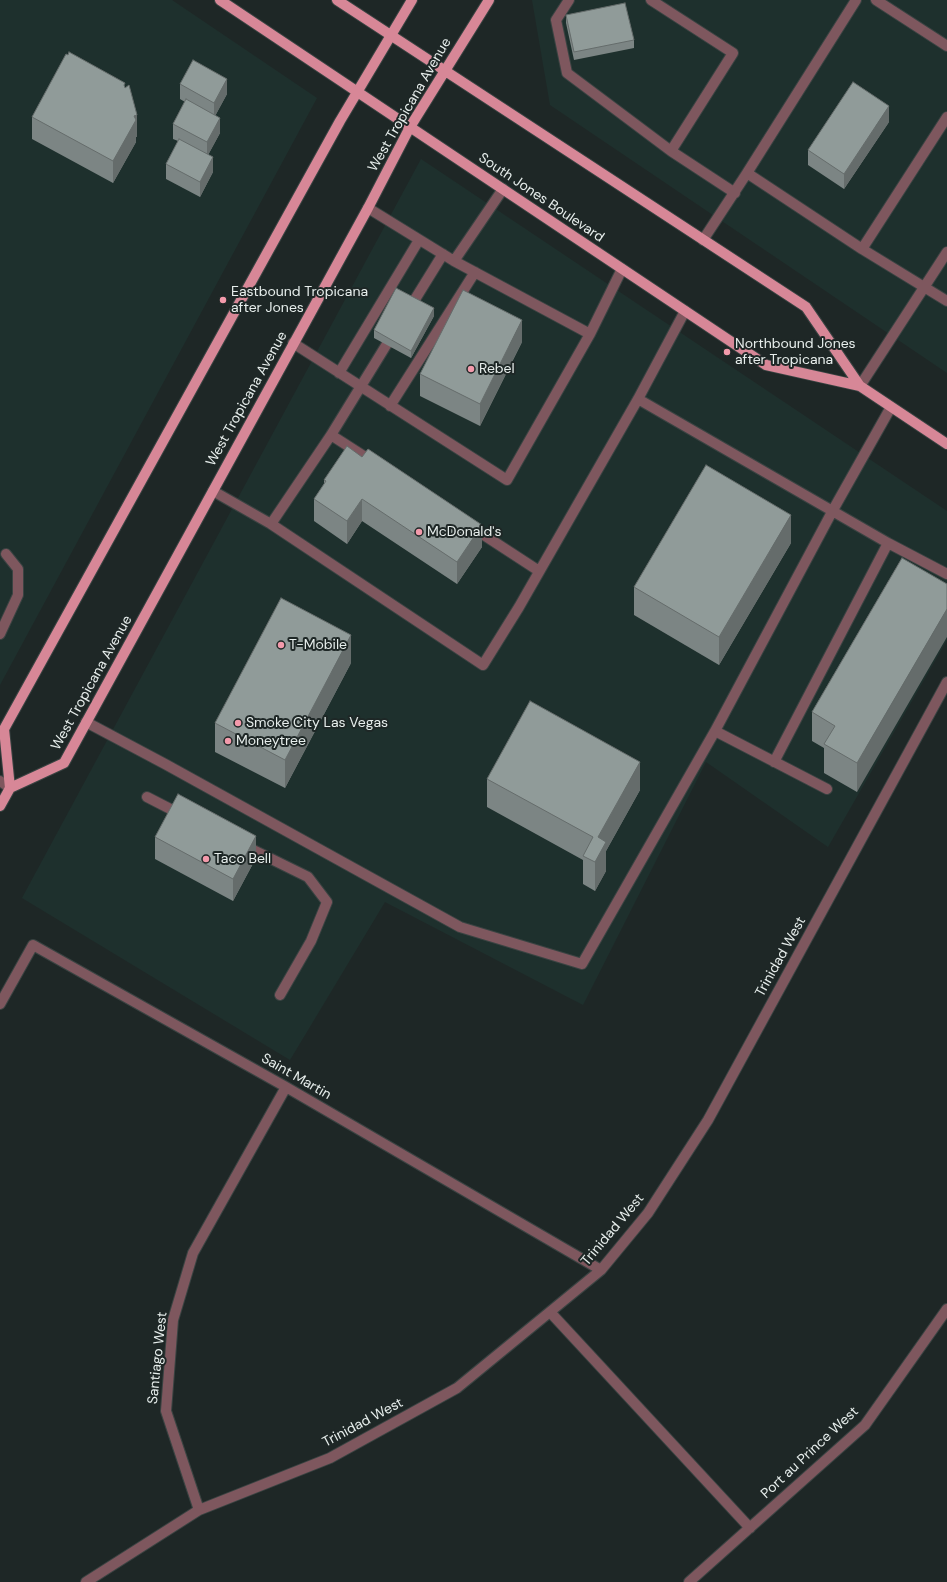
<!DOCTYPE html>
<style>
body{margin:0}
canvas{display:block;background:#1e2726}
</style>
<canvas width="947" height="1582"></canvas>
<script>
const ctx = document.querySelector('canvas').getContext('2d');
ctx.lineJoin = 'round';
function paint(path, color) { ctx.fillStyle = color; ctx.fill(path, 'evenodd'); }
const shape = rows => new Path2D(rows.map(r => 'M' + r).join(''));
function trace(path, color, width, dash) { ctx.strokeStyle = color; ctx.lineWidth = width; ctx.lineCap = dash ? 'butt' : 'round'; ctx.setLineDash(dash || []); ctx.stroke(path); }
function drawText(font, color, halo, rows, align = 'center') {
  ctx.font = font + ' "DM Sans",sans-serif'; ctx.lineWidth = 4; ctx.setLineDash([]); ctx.textBaseline = 'middle'; ctx.strokeStyle = halo; ctx.fillStyle = color; for (const [text, x, y, turn = 0] of rows) {
    ctx.save(); ctx.translate(x, y); ctx.rotate((+turn || 0) * Math.PI / 180); ctx.textAlign = isNaN(turn) ? turn : align; if (halo) ctx.strokeText(text, 0, 0); ctx.fillText(text, 0, 0); ctx.restore();
  }
}
paint(shape([
 [0,0,172,0,317,98,0,685],
 [532,0,947,0,947,373,550,105],
 [421,159,947,511,947,640,828,847,706,762,583,1005,385,902,290,1060,22,898]
]), '#1e302d');
const service = shape([
 [569,0,556,20,567,73,671,151],
 [651,0,733,53,671,151,735,193],
 [856,0,747,173,862,249,947,117],
 [876,0,947,46],
 [368,208,454,261,590,334],
 [703,240,747,173],
 [862,249,947,301],
 [454,261,503,189],
 [409,309,443,254],
 [293,343,507,480,590,334,622,269],
 [339,373,419,240],
 [860,386,947,252],
 [638,399,888,543,774,762],
 [390,406,475,272],
 [331,435,373,462],
 [213,491,271,524,483,665,519,607,638,399,685,311],
 [271,524,331,435,393,334],
 [470,526,539,571],
 [888,543,947,574],
 [0,634,18,595,18,569,6,554],
 [86,722,165,764,460,927,582,964,715,731],
 [827,789,715,731,833,510,891,407],
 [147,797,182,815],
 [245,846,308,877,327,902,311,941,280,995]
]);
const minor = shape([
 [0,781,10,788],
 [0,1004,33,945,286,1087,601,1270],
 [550,1312,750,1528],
 [199,1510,166,1411,173,1320,193,1253,286,1087],
 [86,1582,199,1510,330,1458,457,1388,601,1270,648,1213,708,1120,947,682],
 [689,1582,865,1425,947,1309]
]);
const primary = shape([
 [220,0,766,365,860,386,947,444],
 [337,0,806,307,860,386],
 [10,788,64,763,368,208,410,127,489,0],
 [0,806,10,788,4,729,340,121,412,0]
]);
trace(service, '#3a4342', 12);
trace(minor, '#3a4342', 12);
trace(primary, '#3a4342', 12);
trace(service, '#7e575e', 10);
trace(minor, '#7e575e', 10);
trace(primary, '#d78797', 10);
paint(shape([
 [566,15,634,40,634,48,574,60,566,23],
 [180,84,227,94,215,116,220,133,208,155,213,172,200,197,166,179,166,164,178,141,173,139,173,124,185,102,180,99],
 [125,87,137,137,136,137,136,142,113,183,32,139,32,117],
 [889,122,844,189,808,165,808,150],
 [434,316,411,358,374,338,374,330],
 [522,342,480,426,420,396,420,374],
 [324,480,482,547,457,584,362,521,347,544,314,521,314,499,324,484],
 [791,543,719,665,634,615,634,587],
 [902,558,857,792,824,773,824,748,812,741,812,712],
 [351,663,285,788,215,752,215,723],
 [487,779,640,790,606,851,606,871,595,891,583,884,583,860,487,807],
 [155,837,256,858,233,901,155,859]
]), '#7c8584');
paint(shape([
 [227,79,227,94,214,118,214,103],
 [889,106,889,122,844,189,844,174],
 [137,115,137,137,136,137,136,142,113,183,113,161,134,116],
 [220,118,220,133,207,157,207,142],
 [213,157,213,172,200,197,200,182],
 [434,308,434,316,411,358,411,351],
 [522,320,522,342,480,426,480,404],
 [362,499,362,521,347,544,347,521],
 [791,515,791,543,719,665,719,637],
 [482,525,482,547,457,584,457,562],
 [947,609,947,637,857,792,857,763],
 [351,635,351,663,285,788,285,760],
 [640,762,640,790,606,851,606,871,595,891,595,862,598,837],
 [256,836,256,858,233,901,233,879]
]), '#656c6b');
const building = shape([
 [625,3,634,40,574,52,566,15,625,3],
 [69,52,125,83,124,85,125,88,129,85,137,115,134,116,136,120,113,161,32,117,66,54,68,55,69,52],
 [193,60,227,79,214,103,180,84,193,60],
 [853,82,889,106,844,174,808,150,853,82],
 [186,99,220,118,207,142,173,124,186,99],
 [179,139,213,157,200,182,166,164,179,139],
 [396,288,434,308,411,351,374,330,396,288],
 [463,290,522,320,480,404,420,374,463,290],
 [347,446,362,457,368,449,482,525,457,562,362,499,347,521,314,499,326,481,324,480,347,446],
 [706,465,791,515,719,637,634,587,706,465],
 [902,558,947,584,947,609,857,763,824,744,835,726,812,712,902,558],
 [281,598,351,635,285,760,215,723,281,598],
 [530,701,640,762,598,837,606,842,595,862,583,856,593,837,487,779,530,701],
 [178,794,256,836,233,879,155,837,178,794]
]);
paint(building, '#909b99');
trace(building, '#656c6b', 1);
for (const [x, y, r, color] of [
 [223,300,4,"#f39aab"],
 [727,352,4,"#f39aab"],
 [471,369,4,"#f39aab"],
 [419,532,4,"#f39aab"],
 [281,645,4,"#f39aab"],
 [238,723,4,"#f39aab"],
 [228,741,4,"#f39aab"],
 [206,859,4,"#f39aab"]
]) { const dot = new Path2D(); dot.arc(x, y, r, 0, 2 * Math.PI); ctx.fillStyle = color; ctx.fill(dot); trace(dot, '#1e2726', 1.5); }
drawText('14px', '#e7eeec', '#1e2726', [
 ["West Tropicana Avenue",410,105,-60],
 ["South Jones Boulevard",541,198,34],
 ["West Tropicana Avenue",247,399,-61],
 ["West Tropicana Avenue",92,683,-61],
 ["Trinidad West",781,957,-61],
 ["Saint Martin",296,1077,30],
 ["Trinidad West",613,1230,-50],
 ["Santiago West",158,1358,-84],
 ["Trinidad West",363,1423,-28],
 ["Port au Prince West",810,1453,-43]
]);
drawText('14px', '#e7eeec', '#1e2726', [
 ["Eastbound Tropicana",231,292],
 ["after Jones",231,308],
 ["Northbound Jones",735,344],
 ["after Tropicana",735,360],
 ["Rebel",479,369],
 ["McDonald's",427,532],
 ["T-Mobile",289,645],
 ["Smoke City Las Vegas",246,723],
 ["Moneytree",236,741],
 ["Taco Bell",214,859]
], 'left');
</script>
